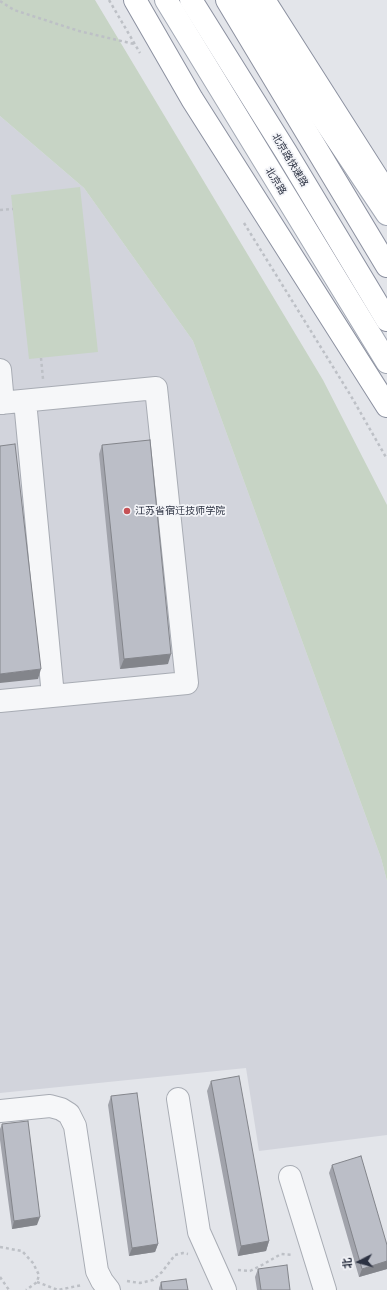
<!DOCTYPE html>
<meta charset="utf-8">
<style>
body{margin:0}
#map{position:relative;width:387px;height:1290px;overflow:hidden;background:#e3e5ea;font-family:Barlow,"Noto Sans SC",sans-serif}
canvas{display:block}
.north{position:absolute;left:339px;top:1242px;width:40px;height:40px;-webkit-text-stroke:3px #f3f4f8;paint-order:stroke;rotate:264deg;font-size:11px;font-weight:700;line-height:16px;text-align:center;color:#2c3242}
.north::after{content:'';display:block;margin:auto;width:14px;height:18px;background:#2c3242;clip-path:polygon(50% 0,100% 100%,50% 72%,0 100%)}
</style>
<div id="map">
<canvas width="387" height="1290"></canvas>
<div class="north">北</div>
</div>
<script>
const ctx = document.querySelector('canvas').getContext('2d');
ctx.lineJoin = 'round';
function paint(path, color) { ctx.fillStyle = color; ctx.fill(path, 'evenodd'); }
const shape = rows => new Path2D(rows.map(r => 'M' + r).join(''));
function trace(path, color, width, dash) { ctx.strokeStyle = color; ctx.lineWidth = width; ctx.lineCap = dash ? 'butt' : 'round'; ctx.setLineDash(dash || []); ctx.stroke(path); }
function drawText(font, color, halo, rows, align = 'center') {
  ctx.font = font + ' Barlow,"Noto Sans SC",sans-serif'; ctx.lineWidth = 3.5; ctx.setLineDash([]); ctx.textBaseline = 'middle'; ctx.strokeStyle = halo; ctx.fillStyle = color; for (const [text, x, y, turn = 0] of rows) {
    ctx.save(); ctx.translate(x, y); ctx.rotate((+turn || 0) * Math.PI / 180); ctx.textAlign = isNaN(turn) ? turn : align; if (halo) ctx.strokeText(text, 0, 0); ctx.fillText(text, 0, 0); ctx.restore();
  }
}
paint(shape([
 [0,116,84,188,193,341,381,858,387,881,387,1135,259,1151,246,1068,0,1093]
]), '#d2d4dc');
paint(shape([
 [0,0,95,0,323,380,387,505,387,881,381,858,193,341,84,188,0,116],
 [80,187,98,352,29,359,11,195]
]), '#c7d4c5');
const minor = shape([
 [0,370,3,403],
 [25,401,53,696],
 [0,403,156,388,187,683,0,701],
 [178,1099,199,1232,225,1290],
 [0,1111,50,1106,61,1109,69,1114,75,1126,97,1271,102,1281,109,1290],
 [290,1177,325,1290]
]);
const major = shape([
 [166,0,387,362],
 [244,0,387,214]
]);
const highway = shape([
 [135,0,192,99,387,406],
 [191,0,286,152,387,320],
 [227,0,387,266],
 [264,0,387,193]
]);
trace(minor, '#a8acb4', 24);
trace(major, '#a3a9b5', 24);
trace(highway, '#8c91a0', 24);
trace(shape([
 [109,0,140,53],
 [0,1,14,10,79,31,134,44],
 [0,210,13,209],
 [244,223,351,396,387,459],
 [41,358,43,379],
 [0,1247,22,1251,33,1263,39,1275,37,1282,26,1290],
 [238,1270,250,1271,262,1265,281,1254,293,1255],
 [0,1277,9,1290],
 [127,1281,140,1283,153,1280,162,1272,175,1255,183,1253,188,1254],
 [37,1282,58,1290,82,1285]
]), '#bdc0c6', 2.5, [3, 3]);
trace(minor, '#f6f7f9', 22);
trace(major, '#fff', 22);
trace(highway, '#fff', 22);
paint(shape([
 [102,445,168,664,120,669,99,454],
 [211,1081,269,1241,266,1251,238,1256,207,1091],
 [111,1096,158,1244,155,1252,129,1256,108,1105],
 [2,1124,37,1225,12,1229,0,1140,0,1129],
 [332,1165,387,1245,387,1269,359,1277,329,1173],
 [258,1269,290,1290,257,1290,255,1277],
 [161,1282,188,1290,159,1290,159,1288]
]), '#a1a3ab');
paint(shape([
 [171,654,168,664,120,669,124,659],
 [41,669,38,679,0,683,0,674],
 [40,1217,37,1225,12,1229,14,1221],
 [269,1241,266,1251,238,1256,241,1246],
 [158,1244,155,1252,129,1256,132,1248],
 [387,1261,387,1269,359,1277,362,1269]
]), '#83858b');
const building = shape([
 [150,440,171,654,124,659,102,445,150,440],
 [15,444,41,669,0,674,0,446,15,444],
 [239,1076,269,1241,241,1246,211,1081,239,1076],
 [137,1093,158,1244,132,1248,111,1096,137,1093],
 [28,1121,40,1217,14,1221,2,1124,28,1121],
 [361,1156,387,1245,387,1261,362,1269,332,1165,361,1156],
 [287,1265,290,1290,261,1290,258,1269,287,1265],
 [186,1279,188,1290,162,1290,161,1282,186,1279]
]);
paint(building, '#bbbec7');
trace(building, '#83858b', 1);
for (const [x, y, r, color] of [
 [127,511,4,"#c65256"]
]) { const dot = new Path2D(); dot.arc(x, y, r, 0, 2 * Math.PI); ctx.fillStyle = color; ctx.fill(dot); trace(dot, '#f3f4f8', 1.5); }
drawText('10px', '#2c3242', '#f3f4f8', [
 ["北京路快速路",290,160,59],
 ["北京路",276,181,58]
]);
drawText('10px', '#2c3242', '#f3f4f8', [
 ["江苏省宿迁技师学院",135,511]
], 'left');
</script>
